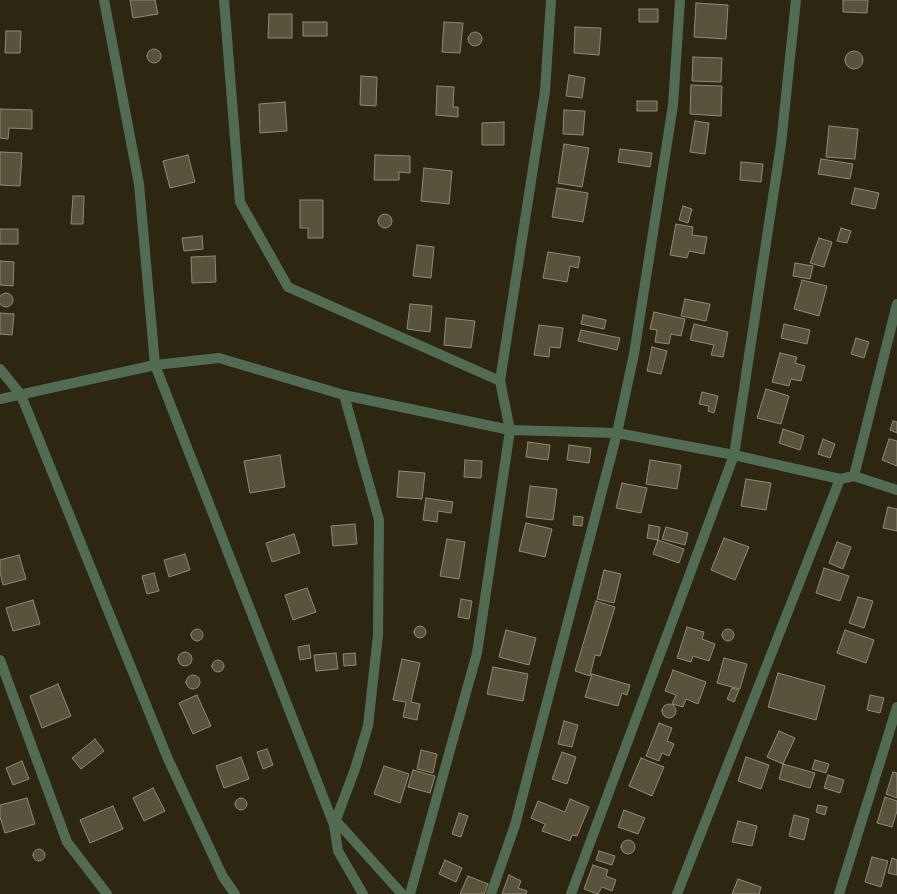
<!DOCTYPE html>
<style>
body{margin:0}
canvas{display:block;background:#2d2712}
</style>
<canvas width="897" height="894"></canvas>
<script>
const ctx = document.querySelector('canvas').getContext('2d');
ctx.lineJoin = 'round';
function paint(path, color) { ctx.fillStyle = color; ctx.fill(path, 'evenodd'); }
const shape = rows => new Path2D(rows.map(r => 'M' + r).join(''));
function trace(path, color, width, dash) { ctx.strokeStyle = color; ctx.lineWidth = width; ctx.lineCap = dash ? 'butt' : 'round'; ctx.setLineDash(dash || []); ctx.stroke(path); }
const building = shape([
 [130,0,155,0,158,14,133,18,130,0],
 [843,0,868,0,867,13,843,12,843,0],
 [696,3,728,5,726,39,694,37,696,3],
 [639,9,658,9,658,22,639,22,639,9],
 [269,14,292,14,292,38,268,38,269,14],
 [303,22,327,22,327,36,303,36,303,22],
 [444,22,463,23,460,53,442,52,444,22],
 [575,27,601,28,599,55,574,53,575,27],
 [6,31,21,31,20,53,5,53,6,31],
 '468 39a7 7 0 1 1 14 0a7 7 0 1 1-14 0Z',
 '147 56a7 7 0 1 1 14 0a7 7 0 1 1-14 0Z',
 '845 60a9 9 0 1 1 18 0a9 9 0 1 1-18 0Z',
 [693,57,722,58,721,82,692,81,693,57],
 [569,75,585,78,582,98,566,96,569,75],
 [361,76,377,77,376,106,360,105,361,76],
 [691,85,722,86,721,116,690,114,691,85],
 [437,86,454,87,453,107,458,107,458,117,436,115,437,86],
 [637,101,657,101,657,111,637,111,637,101],
 [285,102,287,131,260,133,259,104,285,102],
 [0,109,32,110,32,129,9,128,8,139,0,138,0,109],
 [564,110,585,111,583,135,563,134,564,110],
 [695,121,709,123,705,154,690,152,695,121],
 [504,122,504,145,482,145,482,123,504,122],
 [829,126,858,129,855,159,826,157,829,126],
 [564,144,589,148,582,187,558,183,564,144],
 [620,149,652,153,650,167,618,162,620,149],
 [0,152,22,153,20,186,0,185,0,152],
 [188,155,195,182,170,188,163,161,188,155],
 [375,155,410,156,410,173,399,172,399,180,374,180,375,155],
 [821,159,853,164,850,179,818,174,821,159],
 [741,162,763,164,761,182,740,180,741,162],
 [424,168,452,171,449,204,421,201,424,168],
 [557,188,588,193,583,222,552,217,557,188],
 [855,188,879,193,875,209,851,204,855,188],
 [73,196,84,196,83,224,71,224,73,196],
 [300,200,323,200,323,238,308,238,308,228,300,228,300,200],
 [683,206,692,209,688,223,679,220,683,206],
 '378 221a7 7 0 1 1 14 0a7 7 0 1 1-14 0Z',
 [676,224,693,227,692,235,707,237,704,254,689,251,687,258,670,255,676,224],
 [841,228,851,231,847,243,837,241,841,228],
 [0,229,18,229,18,244,0,244,0,229],
 [202,236,203,249,184,251,182,238,202,236],
 [819,238,832,242,824,267,810,263,819,238],
 [417,245,434,247,431,278,413,276,417,245],
 [548,252,580,257,578,268,570,266,567,282,543,278,548,252],
 [215,256,216,282,192,283,191,257,215,256],
 [0,261,14,262,13,286,0,285,0,261],
 [795,263,813,266,810,279,793,276,795,263],
 [802,280,827,286,819,316,794,309,802,280],
 '-1 300a7 7 0 1 1 14 0a7 7 0 1 1-14 0Z',
 [685,299,710,304,706,321,681,316,685,299],
 [410,304,432,306,430,332,407,329,410,304],
 [654,312,685,319,681,336,671,334,669,344,655,342,657,330,650,329,654,312],
 [0,313,14,314,12,335,0,334,0,313],
 [583,315,606,320,604,329,581,324,583,315],
 [446,318,475,321,471,348,444,345,446,318],
 [694,324,728,332,723,357,711,355,714,345,690,340,694,324],
 [784,324,810,330,807,344,781,338,784,324],
 [539,325,563,328,560,348,550,347,549,357,534,355,539,325],
 [581,330,620,338,617,350,578,341,581,330],
 [856,338,869,342,864,358,851,354,856,338],
 [652,347,667,351,661,374,647,371,652,347],
 [780,353,797,357,795,363,805,366,801,381,791,379,789,386,772,382,780,353],
 [766,389,789,396,781,424,757,418,766,389],
 [702,392,718,396,714,413,708,411,709,406,699,404,702,392],
 [893,421,897,422,897,433,890,430,893,421],
 [783,429,804,436,800,450,779,443,783,429],
 [823,439,835,444,830,458,818,454,823,439],
 [889,439,897,441,897,466,882,460,889,439],
 [528,442,550,445,548,460,526,457,528,442],
 [569,445,591,448,589,463,567,460,569,445],
 [280,455,285,487,250,493,244,461,280,455],
 [465,460,482,461,481,478,464,477,465,460],
 [650,460,681,465,677,489,646,484,650,460],
 [399,471,425,473,422,499,397,497,399,471],
 [746,479,771,483,766,510,741,506,746,479],
 [622,483,647,488,641,513,616,508,622,483],
 [530,486,557,489,553,520,526,517,530,486],
 [426,498,453,502,451,513,438,511,437,522,423,520,426,498],
 [888,507,897,509,897,531,883,528,888,507],
 [574,516,583,517,582,526,573,525,574,516],
 [526,523,552,529,545,557,519,551,526,523],
 [355,524,357,544,333,546,331,526,355,524],
 [649,525,660,527,658,540,647,538,649,525],
 [666,527,688,533,685,545,662,539,666,527],
 [294,534,300,553,272,562,266,543,294,534],
 [724,538,749,547,735,580,711,570,724,538],
 [447,539,465,542,459,579,440,576,447,539],
 [658,540,684,549,679,563,653,554,658,540],
 [837,542,851,547,843,569,829,563,837,542],
 [185,554,190,570,169,577,164,560,185,554],
 [19,555,26,579,3,585,0,572,0,560,19,555],
 [824,568,849,576,840,601,816,593,824,568],
 [604,570,621,574,614,603,597,599,604,570],
 [154,573,159,591,147,594,142,576,154,573],
 [307,588,316,612,293,620,285,595,307,588],
 [858,597,873,601,864,628,849,623,858,597],
 [461,599,472,601,469,619,458,617,461,599],
 [33,600,40,624,13,631,6,608,33,600],
 [596,601,615,607,600,656,595,655,590,676,575,671,596,601],
 '414 632a6 6 0 1 1 12 0a6 6 0 1 1-12 0Z',
 [687,627,704,632,702,639,715,644,709,661,693,656,691,662,677,658,687,627],
 '191 635a6 6 0 1 1 12 0a6 6 0 1 1-12 0Z',
 '722 635a6 6 0 1 1 12 0a6 6 0 1 1-12 0Z',
 [506,630,536,638,529,665,499,657,506,630],
 [845,630,874,640,866,663,837,653,845,630],
 [309,645,311,658,300,660,298,647,309,645],
 '178 659a7 7 0 1 1 14 0a7 7 0 1 1-14 0Z',
 [336,653,338,669,316,671,314,655,336,653],
 [355,653,356,665,344,666,343,654,355,653],
 [724,658,747,664,740,689,717,683,724,658],
 [402,659,420,663,411,702,420,704,417,720,403,717,406,702,393,700,402,659],
 '212 666a6 6 0 1 1 12 0a6 6 0 1 1-12 0Z',
 [493,667,528,674,523,701,487,694,493,667],
 [673,670,706,682,698,704,686,699,683,707,672,704,676,695,665,691,673,670],
 [778,673,825,686,816,720,768,707,778,673],
 [592,674,630,685,627,695,622,693,618,706,585,697,592,674],
 '186 682a7 7 0 1 1 14 0a7 7 0 1 1-14 0Z',
 [58,684,71,716,42,728,30,696,58,684],
 [732,688,739,690,734,702,727,699,732,688],
 [197,695,211,726,193,734,179,703,197,695],
 [870,695,884,698,880,713,867,710,870,695],
 '662 711a7 7 0 1 1 14 0a7 7 0 1 1-14 0Z',
 [564,721,578,725,572,747,558,744,564,721],
 [659,723,672,728,667,741,674,744,669,756,662,753,659,761,646,756,659,723],
 [779,731,795,738,783,764,767,757,779,731],
 [95,739,104,751,81,769,72,758,95,739],
 [267,749,273,765,263,769,257,752,267,749],
 [421,750,437,754,433,773,417,769,421,750],
 [562,752,576,757,567,784,552,779,562,752],
 [241,757,249,779,224,788,216,766,241,757],
 [746,757,769,765,761,789,738,781,746,757],
 [641,758,664,767,652,796,629,786,641,758],
 [815,760,829,764,826,773,812,769,815,760],
 [22,761,29,779,13,785,6,768,22,761],
 [783,764,815,773,810,788,779,779,783,764],
 [384,766,409,774,400,803,374,794,384,766],
 [413,770,435,776,430,793,408,787,413,770],
 [893,772,897,773,897,798,886,794,893,772],
 [828,775,844,780,840,793,824,788,828,775],
 [153,788,165,811,144,821,133,798,153,788],
 [885,797,897,801,897,811,892,827,877,823,885,797],
 '235 804a6 6 0 1 1 12 0a6 6 0 1 1-12 0Z',
 [27,798,35,824,5,833,0,817,0,805,27,798],
 [570,799,589,807,577,836,572,835,570,841,542,831,545,824,531,818,538,801,565,812,570,799],
 [818,805,827,807,825,815,816,812,818,805],
 [113,806,123,829,90,843,80,820,113,806],
 [624,810,645,818,638,834,618,827,624,810],
 [459,813,468,816,461,837,452,834,459,813],
 [794,815,809,819,804,840,789,836,794,815],
 [738,821,757,826,752,846,732,842,738,821],
 '621 847a7 7 0 1 1 14 0a7 7 0 1 1-14 0Z',
 '33 855a6 6 0 1 1 12 0a6 6 0 1 1-12 0Z',
 [599,851,615,856,612,865,596,860,599,851],
 [872,857,888,861,881,887,865,882,872,857],
 [892,858,897,860,897,875,888,873,892,858],
 [445,860,462,868,456,882,439,874,445,860],
 [593,865,608,870,606,876,616,880,612,891,602,887,598,894,584,889,593,865],
 [509,875,521,881,518,888,527,891,526,894,502,894,509,875],
 [468,876,488,884,484,894,460,894,468,876],
 [738,879,761,887,759,894,732,894,738,879]
]);
paint(building, '#59533c');
trace(building, '#918a72', 1);
trace(shape([
 [104,0,139,184,155,365,334,825,339,824,402,894],
 [224,0,240,202,288,287,500,381],
 [0,369,21,395,168,759,223,877,235,894],
 [344,395,379,520,378,635,368,726,355,769,334,825,338,851,363,894],
 [0,399,155,365,219,358,344,395,510,430,617,433,734,455,840,479,854,476,897,490],
 [854,476,897,304],
 [0,660,67,842,107,894],
 [410,894,477,653,510,430,500,381,545,91,551,0],
 [491,894,515,825,617,433,634,354,673,105,680,0],
 [571,894,734,455,781,144,796,0],
 [677,894,840,479],
 [839,894,897,707]
]), '#516c53', 10);
</script>
